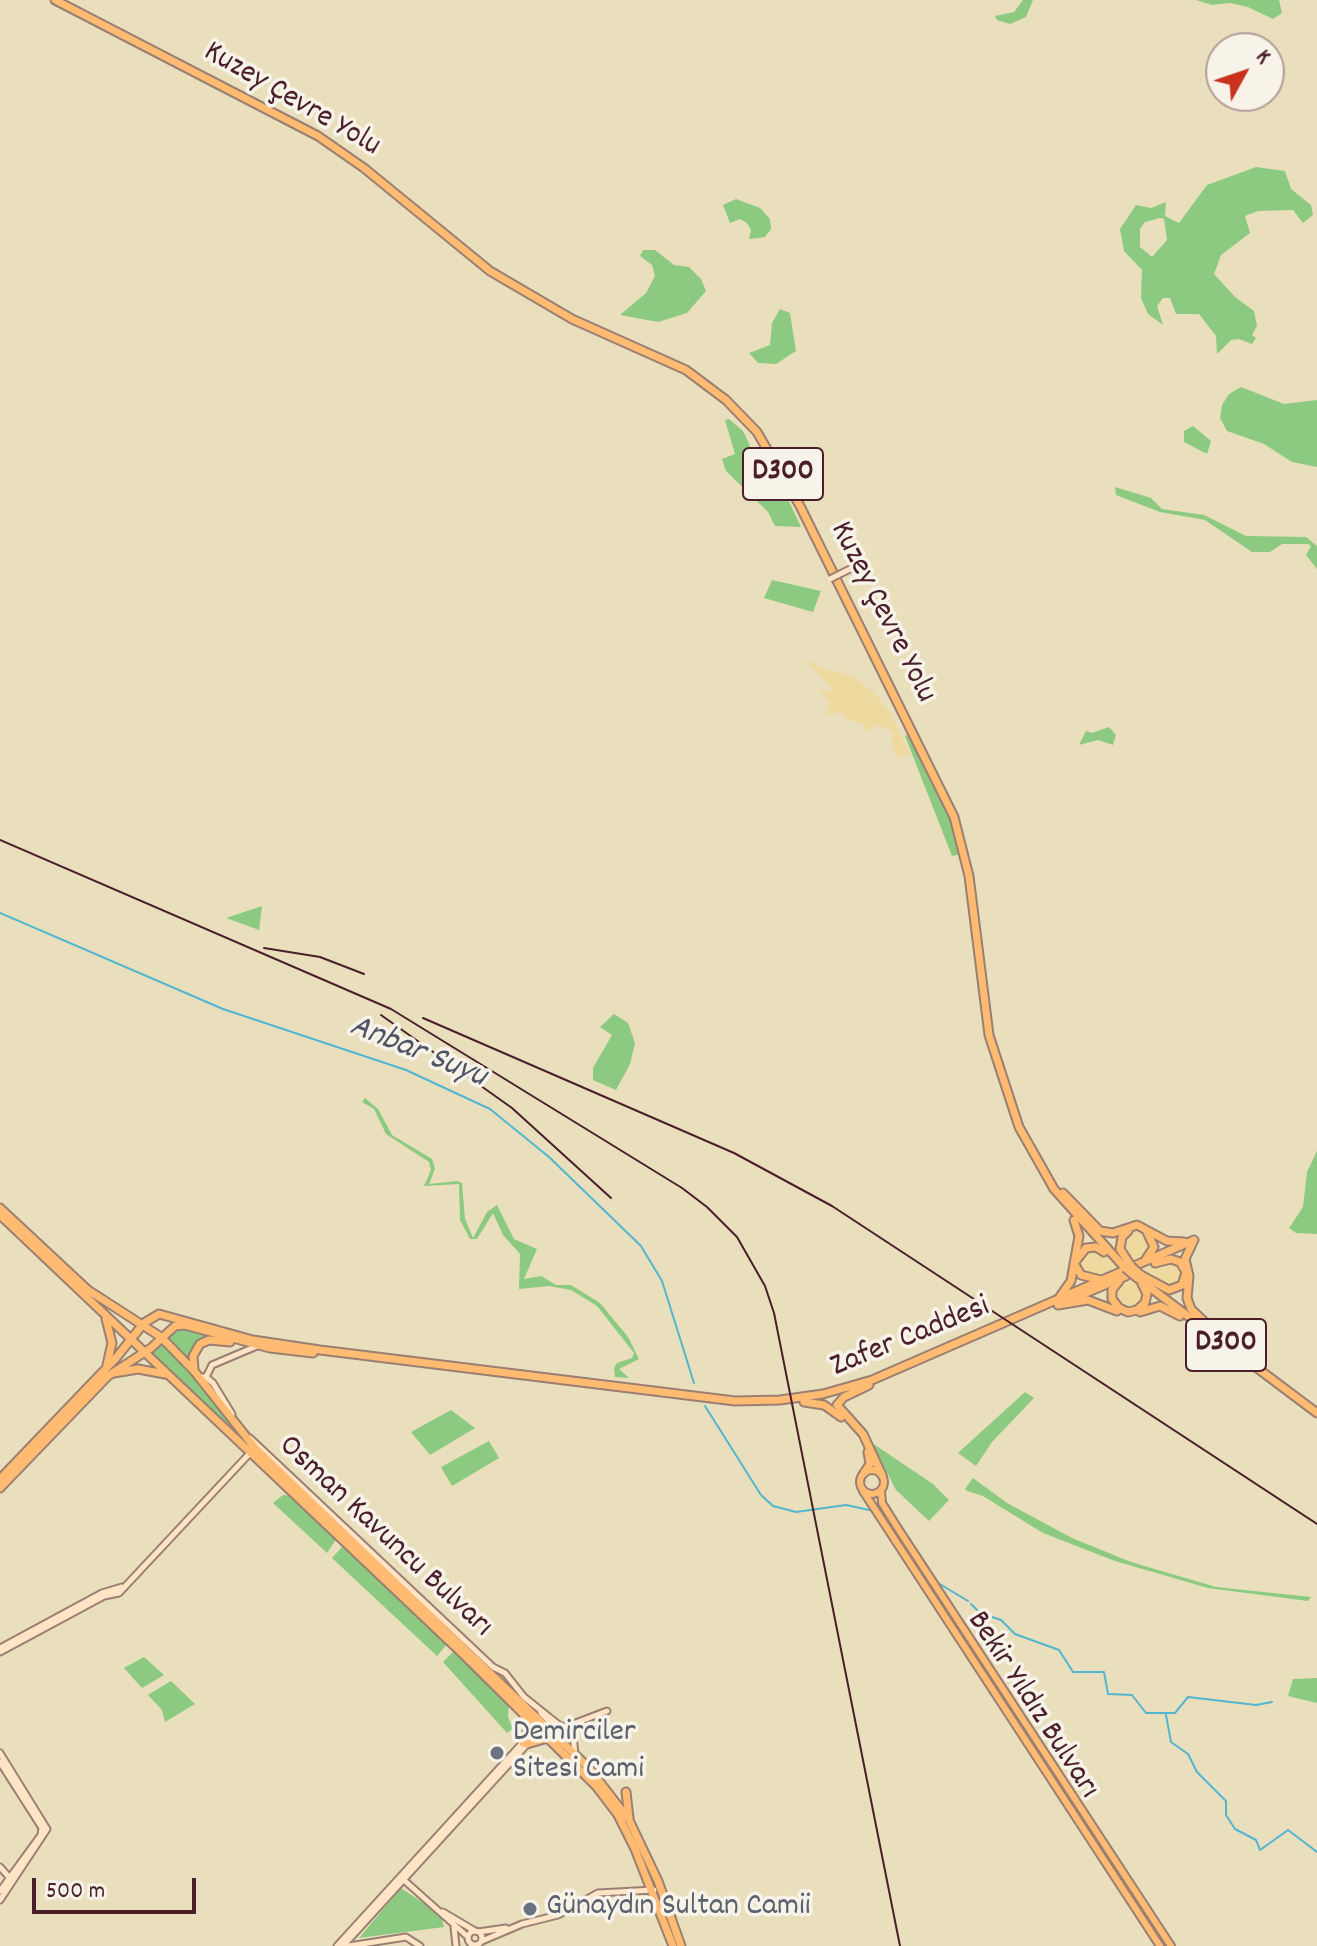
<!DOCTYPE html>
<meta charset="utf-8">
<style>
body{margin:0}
#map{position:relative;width:1317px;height:1946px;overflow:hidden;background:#eadfbc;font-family:Dekko,sans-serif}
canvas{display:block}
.north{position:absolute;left:1205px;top:32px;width:80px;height:80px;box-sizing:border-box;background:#f7f3e8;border:2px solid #b29e9c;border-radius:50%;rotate:50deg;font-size:22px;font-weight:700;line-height:32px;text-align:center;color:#4a1f2b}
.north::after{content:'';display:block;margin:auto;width:28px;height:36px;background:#c8321e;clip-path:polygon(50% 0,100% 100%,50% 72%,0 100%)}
.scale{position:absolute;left:32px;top:1878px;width:164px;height:36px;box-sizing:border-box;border:4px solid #4a1f2b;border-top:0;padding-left:10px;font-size:24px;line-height:28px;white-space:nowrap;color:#4a1f2b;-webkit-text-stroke:6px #f7f3e8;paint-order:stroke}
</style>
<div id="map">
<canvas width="1317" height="1946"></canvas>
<div class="north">K</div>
<div class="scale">500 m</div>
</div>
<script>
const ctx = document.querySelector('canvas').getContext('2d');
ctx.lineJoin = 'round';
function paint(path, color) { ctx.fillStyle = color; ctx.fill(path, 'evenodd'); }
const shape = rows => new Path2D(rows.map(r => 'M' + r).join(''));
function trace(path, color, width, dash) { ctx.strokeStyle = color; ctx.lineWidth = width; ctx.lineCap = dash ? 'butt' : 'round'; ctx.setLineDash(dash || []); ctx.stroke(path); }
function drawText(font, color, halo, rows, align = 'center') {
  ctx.font = font + ' Dekko,sans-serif'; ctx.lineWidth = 7; ctx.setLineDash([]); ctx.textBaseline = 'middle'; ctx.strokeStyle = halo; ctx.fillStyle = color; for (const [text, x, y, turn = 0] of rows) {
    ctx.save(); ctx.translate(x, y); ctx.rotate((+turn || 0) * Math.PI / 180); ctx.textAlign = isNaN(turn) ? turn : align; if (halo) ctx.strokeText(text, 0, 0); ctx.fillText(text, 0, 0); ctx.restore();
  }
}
paint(shape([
 [1023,0,1033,0,1026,17,1010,24,997,20,995,16,1014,12],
 [1196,0,1279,0,1282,13,1273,19,1248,7,1230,3,1212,5],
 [1256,167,1285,171,1291,189,1311,205,1313,215,1303,223,1293,210,1258,211,1245,216,1250,233,1221,255,1214,274,1235,297,1254,311,1257,326,1252,335,1256,338,1252,344,1239,339,1231,340,1217,354,1216,336,1199,314,1176,314,1170,298,1163,298,1157,306,1163,325,1148,314,1141,298,1142,270,1124,251,1120,229,1136,205,1151,208,1166,202,1165,216,1179,223,1207,185],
 [1160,218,1164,219,1167,240,1152,257,1140,247,1140,229,1145,222],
 [736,199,760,208,770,219,771,229,765,237,749,239,751,230,747,223,740,219,730,223,723,205],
 [643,250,655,250,674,265,689,267,701,279,706,291,687,313,658,322,620,315,646,293,655,276,652,265,640,256],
 [780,309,790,313,796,351,776,364,758,363,749,353,770,345,772,323],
 [1241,387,1284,404,1317,400,1317,467,1292,462,1264,444,1227,431,1220,418,1222,405,1229,394],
 [729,419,743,431,750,446,748,465,752,475,766,489,787,497,801,527,775,526,768,512,726,471,722,459,735,454,725,420],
 [1193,426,1211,441,1207,454,1184,442,1184,431],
 [1115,487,1151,498,1162,509,1204,515,1246,536,1306,537,1317,546,1317,569,1306,555,1311,546,1308,544,1282,544,1270,552,1252,552,1205,520,1160,512,1116,495],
 [772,580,821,591,813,612,764,598],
 [1109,727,1116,735,1113,745,1098,740,1079,745,1086,731,1092,733],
 [912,733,945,801,962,854,952,856,905,736],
 [262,906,259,930,226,918],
 [614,1014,628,1023,635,1043,630,1064,616,1090,593,1080,593,1068,612,1035,600,1027],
 [365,1098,378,1109,392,1135,432,1159,435,1169,429,1184,458,1181,462,1183,465,1219,473,1238,487,1212,497,1205,514,1239,537,1249,524,1279,541,1276,556,1285,571,1285,600,1303,628,1337,639,1359,619,1369,629,1378,615,1377,614,1368,617,1363,632,1358,634,1353,597,1306,571,1290,549,1286,519,1289,520,1254,503,1235,493,1213,477,1239,470,1239,460,1220,459,1184,424,1186,431,1170,429,1162,386,1134,374,1109,362,1102],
 [1317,1151,1317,1234,1296,1233,1289,1228,1303,1207,1307,1172],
 [182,1327,227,1338,195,1345,190,1361,166,1337],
 [162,1340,193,1373,237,1432,290,1487,150,1354],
 [1025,1392,1034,1398,992,1442,976,1466,958,1453],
 [451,1410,475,1428,430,1455,411,1432],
 [489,1441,499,1458,452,1486,441,1467],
 [872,1443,933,1484,949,1500,929,1521,896,1490],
 [973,1478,1007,1503,1072,1538,1131,1562,1216,1587,1311,1597,1308,1601,1208,1588,1115,1561,1043,1533,983,1496,967,1491,965,1489],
 [283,1495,292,1496,337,1538,327,1553,273,1503],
 [344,1545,447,1644,437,1656,332,1558],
 [454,1651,509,1704,508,1717,513,1729,507,1733,443,1662],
 [144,1657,164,1675,142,1688,124,1668],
 [1317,1678,1317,1703,1288,1696,1293,1679],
 [171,1681,195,1704,165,1722,162,1710,148,1695],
 [401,1888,441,1915,444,1927,359,1938]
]), '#8bca80');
paint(shape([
 [804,658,820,667,853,677,873,692,889,711,910,755,898,756,891,744,893,733,885,727,876,725,867,732,863,724,848,720,842,713,824,714,829,703,818,688,829,692,832,688],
 [1139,1229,1152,1241,1147,1256,1134,1264,1121,1249,1127,1232],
 [1083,1250,1101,1250,1122,1269,1095,1278,1077,1269],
 [1168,1261,1179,1263,1185,1276,1175,1288,1157,1283,1142,1270],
 [1130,1276,1145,1292,1143,1304,1129,1310,1117,1306,1113,1289]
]), '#eeda9e');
trace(shape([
 [0,913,223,1009,406,1070,490,1109,549,1157,641,1246,662,1281,694,1383],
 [705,1406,761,1495,773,1506,796,1512,846,1505,869,1510],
 [888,1522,948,1612],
 [938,1583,968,1601],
 [971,1604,980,1613,1001,1620,1015,1634,1059,1650,1073,1672,1104,1672,1108,1694,1132,1695,1146,1713,1175,1713,1188,1697,1256,1705,1272,1702],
 [961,1632,1166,1946],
 [1166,1715,1171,1742,1188,1754,1197,1772,1226,1801,1226,1815,1235,1829,1256,1840,1260,1850,1288,1830,1317,1852]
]), '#52b6d0', 2);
const secondary = shape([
 [199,1377,206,1377,213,1383,232,1414],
 [206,1377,212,1365,257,1346],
 [250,1438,493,1667,505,1673,524,1697,559,1725,565,1727,607,1711],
 [0,1648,102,1593,122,1587],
 [0,1652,104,1596,119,1593,251,1452],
 [541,1713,562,1734,574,1738],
 [572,1724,575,1755],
 [0,1753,47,1829,0,1900],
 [0,1762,42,1828,41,1835,0,1891],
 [0,1867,9,1877],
 [405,1881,468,1937],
 [443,1912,475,1931],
 [454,1927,456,1946],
 '468 1938a7 7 0 1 1 14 0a7 7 0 1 1-14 0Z',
 [478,1932,506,1928],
 [482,1941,522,1924,558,1915,598,1893,654,1890],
 [337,1946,537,1727],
 [343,1946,540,1730],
 [349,1946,406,1937,420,1946]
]);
const primary = shape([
 '860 1482a12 12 0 1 1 24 0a12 12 0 1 1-24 0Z',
 [863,1491,1160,1946],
 [881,1491,882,1503,897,1527,1171,1946]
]);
const highway = shape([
 [55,0,318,136,364,168,490,271,572,319,686,370,726,400,757,432,800,506,954,817,969,876,989,1035,1019,1127,1054,1189,1125,1268],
 [1063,1193,1100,1231,1113,1233,1137,1225,1167,1241,1184,1242],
 [0,1208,88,1290,161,1337,195,1372,255,1448,589,1768,629,1820,658,1881,681,1946],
 [0,1215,465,1656,596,1786,618,1815,635,1849,673,1946],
 [1128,1231,1122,1237,1120,1249,1131,1266],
 [1193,1242,1185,1259,1189,1276,1187,1298,1191,1309,1212,1329],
 [1146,1259,1154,1247,1147,1232],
 [1141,1275,1169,1290,1182,1285,1186,1272,1180,1262,1171,1259,1155,1263],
 [1136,1277,1317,1413],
 [1101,1280,1081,1275,1074,1263,1086,1248,1096,1247,1104,1252],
 [1119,1281,1112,1290,1112,1299,1119,1308,1128,1312,1137,1310,1145,1303,1147,1294,1142,1284],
 [1059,1298,1071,1281,1079,1236,1074,1220],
 [1067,1301,1126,1276],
 [1058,1305,1088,1300,1117,1311],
 [1140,1312,1160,1306,1180,1316],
 [106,1319,112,1343,107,1365],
 [194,1370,193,1356,200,1344,209,1340,230,1342],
 [114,1373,138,1369,165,1374],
 [869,1385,844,1397,837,1405,863,1434,882,1475],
 [804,1402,824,1405,841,1417],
 [864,1473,870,1464,868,1452],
 [0,1479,116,1358,144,1323,159,1314,253,1340,320,1350,735,1401,780,1400,823,1394,872,1380,1194,1240],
 [0,1488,108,1376,151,1348,175,1326,185,1325,270,1348,313,1353],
 [523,1743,528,1729,524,1717],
 [527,1744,548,1738],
 [626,1792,629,1818]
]);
trace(secondary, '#9a7f74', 9);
trace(primary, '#9a7f74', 10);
trace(highway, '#9a7f74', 11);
trace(secondary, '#ffe4c6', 5);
trace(primary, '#ffbb71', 6);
trace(highway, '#ffbb71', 7);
trace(shape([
 [0,840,391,1009,682,1188,707,1207,737,1237,765,1286,774,1313,900,1946],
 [264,948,320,957,364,974],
 [381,1015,512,1108,611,1198],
 [423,1018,734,1153,832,1206,1317,1524]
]), '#4a1f2b', 2);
const secondaryBridge = shape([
 [830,579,852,568]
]);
const highwayBridge = shape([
 [1131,1266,1141,1275],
 [1125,1268,1136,1277]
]);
trace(secondaryBridge, '#9a7f74', 9, []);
trace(highwayBridge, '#9a7f74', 11, []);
trace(secondaryBridge, '#ffe4c6', 5);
trace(highwayBridge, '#ffbb71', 7);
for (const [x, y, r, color] of [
 [497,1753,8,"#6b7280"],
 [530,1909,8,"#6b7280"]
]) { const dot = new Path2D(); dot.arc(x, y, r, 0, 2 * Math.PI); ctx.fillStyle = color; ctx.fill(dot); trace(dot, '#f7f3e8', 3); }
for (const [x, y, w] of [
 [783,474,80],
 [1226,1345,80]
]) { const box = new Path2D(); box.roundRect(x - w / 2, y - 26, w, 52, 6); ctx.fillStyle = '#f7f3e8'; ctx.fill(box); trace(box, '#4a1f2b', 2); }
drawText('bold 30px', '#4a1f2b', null, [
 ["D300",783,474],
 ["D300",1226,1345]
]);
drawText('32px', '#4a1f2b', '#f7f3e8', [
 ["Kuzey Çevre Yolu",291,101,30],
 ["Kuzey Çevre Yolu",881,613,63],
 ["Zafer Caddesi",911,1339,-22],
 ["Osman Kavuncu Bulvarı",384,1538,43],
 ["Bekir Yıldız Bulvarı",1031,1706,57]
]);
drawText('32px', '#5b616d', '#f7f3e8', [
 ["Demirciler",513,1735],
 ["Sitesi Cami",513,1772],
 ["Günaydın Sultan Camii",546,1909]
], 'left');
drawText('italic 34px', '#4d5465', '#f7f3e8', [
 ["Anbar Suyu",417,1054,22]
]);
</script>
